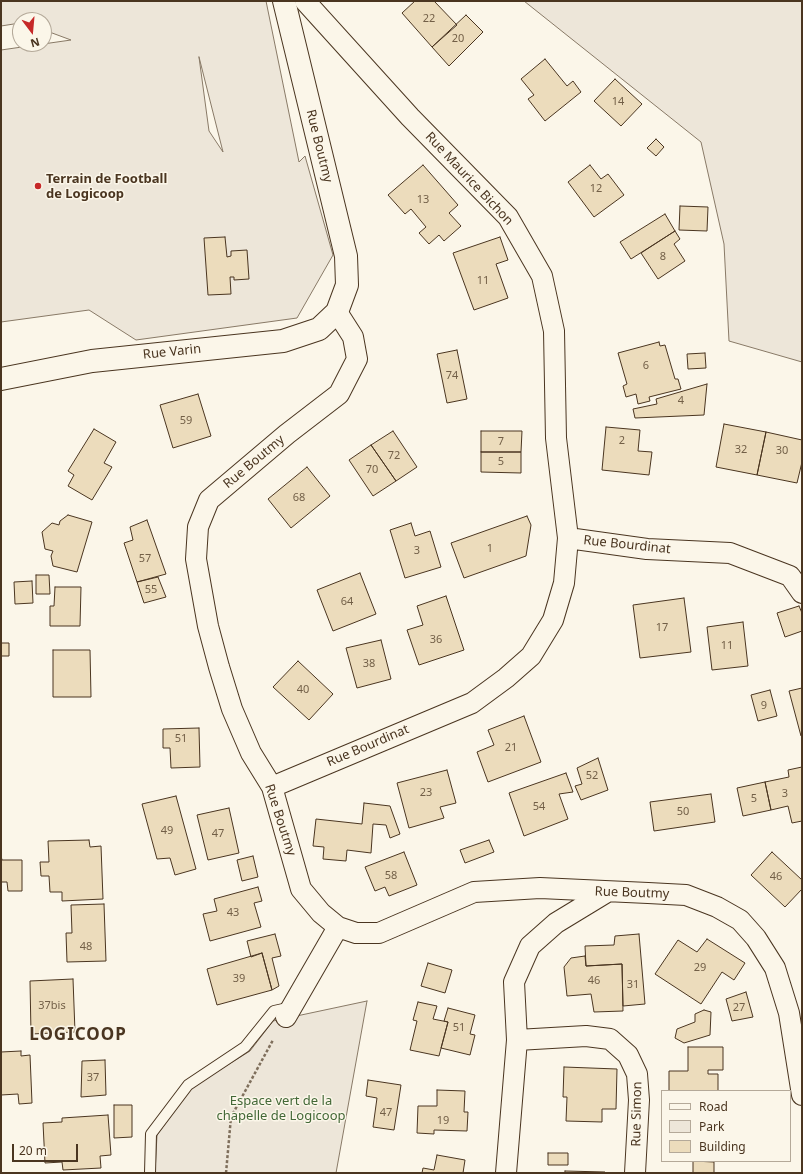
<!DOCTYPE html>
<style>
body{margin:0}
#map{position:relative;width:803px;height:1174px;overflow:hidden;background:#fbf6e9;font-family:"Noto Sans",sans-serif}
canvas{display:block}
.frame{position:absolute;inset:0;border:2px solid #4a3520;pointer-events:none}
.legend{position:absolute;left:661px;top:1090px;width:130px;height:72px;box-sizing:border-box;background:#fbf6e9;border:1px solid #b4a999;margin:0;padding:5px 7px;list-style:none;font-size:12px;color:#4a3520}
.legend li{display:flex;align-items:center;gap:8px;height:20px}
.legend b{width:20px;border:1px solid #b4a999}
.north{position:absolute;left:12px;top:12px;width:40px;height:40px;box-sizing:border-box;background:#fbf6e9;border:1px solid #b4a999;border-radius:50%;rotate:164deg;font-size:11px;font-weight:700;line-height:16px;text-align:center;color:#4a3520}
.north::after{content:'';display:block;margin:auto;width:14px;height:18px;background:#c62828;clip-path:polygon(50% 0,100% 100%,50% 72%,0 100%)}
.scale{position:absolute;left:12px;top:1144px;width:66px;height:18px;box-sizing:border-box;border:2px solid #4a3520;border-top:0;padding-left:5px;font-size:12px;line-height:14px;white-space:nowrap;color:#4a3520;-webkit-text-stroke:3px #fbf6e9;paint-order:stroke}
</style>
<div id="map">
<canvas width="803" height="1174"></canvas>
<div class="frame"></div>
<ul class="legend">
<li><b style="height:5px;background:#fbf6e9"></b>Road</li>
<li><b style="height:11px;background:#ede6d9"></b>Park</li>
<li><b style="height:11px;background:#ecdcbc"></b>Building</li>
</ul>
<div class="north">N</div>
<div class="scale">20 m</div>
</div>
<script>
const ctx = document.querySelector('canvas').getContext('2d');
ctx.lineJoin = 'round';
function paint(path, color) { ctx.fillStyle = color; ctx.fill(path, 'evenodd'); }
const shape = rows => new Path2D(rows.map(r => 'M' + r).join(''));
function trace(path, color, width, dash) { ctx.strokeStyle = color; ctx.lineWidth = width; ctx.lineCap = dash ? 'butt' : 'round'; ctx.setLineDash(dash || []); ctx.stroke(path); }
function drawText(font, color, halo, rows, align = 'center') {
  ctx.font = font + ' "Noto Sans",sans-serif'; ctx.lineWidth = 3; ctx.setLineDash([]); ctx.textBaseline = 'middle'; ctx.strokeStyle = halo; ctx.fillStyle = color; for (const [text, x, y, turn = 0] of rows) {
    ctx.save(); ctx.translate(x, y); ctx.rotate((+turn || 0) * Math.PI / 180); ctx.textAlign = isNaN(turn) ? turn : align; if (halo) ctx.strokeText(text, 0, 0); ctx.fillText(text, 0, 0); ctx.restore();
  }
}
const green = shape([
 [1,1,266,1,299,162,305,156,333,255,297,318,136,340,89,310,1,322,1,50,71,40,44,30,44,20,20,20,20,23,1,26,1,1],
 [199,57,223,152,209,131,199,57],
 [524,1,802,1,802,362,729,341,724,244,701,142,524,1],
 [367,1001,336,1173,155,1173,157,1135,192,1087,250,1051,273,1021,367,1001]
]);
paint(green, '#ede6d9');
trace(green, '#887966', 1);
const building = shape([
 [415,1,434,1,457,25,432,47,402,13,415,1],
 [466,15,483,32,449,66,432,47,466,15],
 [545,59,567,86,573,81,581,92,545,121,528,99,534,95,521,79,545,59],
 [615,79,642,104,621,126,594,101,615,79],
 [656,139,664,147,656,156,647,148,656,139],
 [423,165,458,205,449,213,461,226,444,241,439,235,429,244,419,233,426,227,411,209,405,214,388,195,423,165],
 [590,165,601,179,608,174,624,195,594,217,568,182,590,165],
 [680,206,708,207,707,231,679,230,680,206],
 [665,214,675,231,631,259,620,242,665,214],
 [675,231,680,239,674,244,685,261,658,279,641,253,675,231],
 [225,237,227,257,231,256,231,251,247,250,249,279,234,280,234,277,230,277,231,294,208,295,204,238,225,237],
 [500,237,508,260,496,264,508,298,474,310,453,253,500,237],
 [659,342,660,346,665,345,675,379,678,379,681,389,649,397,650,401,638,404,636,394,626,397,623,386,627,384,618,353,659,342],
 [457,350,467,399,447,403,437,354,457,350],
 [705,353,706,368,688,369,687,354,705,353],
 [707,384,704,415,635,418,633,409,657,404,656,399,707,384],
 [198,394,211,436,173,448,160,405,198,394],
 [724,424,766,432,757,475,716,467,724,424],
 [606,427,640,430,638,451,652,452,649,475,602,470,606,427],
 [94,429,116,442,104,463,112,467,92,500,68,486,74,475,68,471,94,429],
 [393,431,417,467,396,481,371,445,393,431],
 [481,431,522,431,521,452,481,452,481,431],
 [766,432,802,440,802,462,797,483,757,475,766,432],
 [371,445,396,481,373,496,349,460,371,445],
 [481,452,521,452,521,473,481,472,481,452],
 [307,467,330,496,291,528,268,499,307,467],
 [68,515,92,522,77,572,53,566,51,556,53,551,45,549,42,532,52,523,59,525,60,521,68,515],
 [527,516,531,525,526,556,464,578,451,543,527,516],
 [147,520,166,574,137,582,124,543,133,540,130,527,147,520],
 [411,523,415,536,430,531,441,567,405,578,390,530,411,523],
 [360,573,376,614,333,631,317,590,360,573],
 [36,575,49,575,50,594,36,594,36,575],
 [158,577,166,597,144,603,137,582,158,577],
 [32,581,33,603,15,604,14,582,32,581],
 [55,587,81,587,80,626,50,626,50,606,54,606,55,587],
 [446,596,464,650,419,665,407,630,423,625,417,606,446,596],
 [684,598,691,652,640,658,633,605,684,598],
 [799,606,802,613,802,631,785,637,777,613,799,606],
 [743,622,748,666,712,670,707,627,743,622],
 [381,640,391,679,357,688,346,648,381,640],
 [1,643,9,643,9,656,1,656,1,643],
 [53,650,90,650,91,697,53,697,53,650],
 [298,661,333,694,309,720,273,687,298,661],
 [802,688,802,736,801,736,789,691,802,688],
 [770,690,777,716,758,721,751,695,770,690],
 [524,716,541,762,488,782,477,752,494,745,488,730,524,716],
 [199,728,200,767,171,768,170,748,163,748,163,729,199,728],
 [598,758,608,790,581,800,575,786,582,784,577,768,598,758],
 [802,767,802,821,792,823,788,806,771,810,765,782,789,777,788,770,802,767],
 [447,770,456,803,440,807,444,818,409,828,397,783,447,770],
 [566,773,573,792,559,794,568,819,524,836,509,793,566,773],
 [765,782,771,810,743,816,737,788,765,782],
 [711,794,715,822,654,831,650,802,711,794],
 [176,796,196,869,175,875,170,858,157,859,142,804,176,796],
 [364,803,390,806,400,834,390,838,386,825,373,824,371,853,347,850,346,861,323,859,324,847,313,846,316,819,362,824,364,803],
 [229,808,239,853,208,860,197,815,229,808],
 [89,840,90,847,101,846,103,899,62,901,62,892,50,892,49,876,41,876,40,862,49,862,48,841,89,840],
 [489,840,494,852,465,863,460,850,489,840],
 [404,852,417,885,389,896,385,887,375,891,365,867,404,852],
 [772,852,802,880,802,889,785,907,751,875,772,852],
 [1,856,2,860,22,860,22,891,8,891,7,882,1,882,1,856],
 [253,856,258,877,242,881,237,860,253,856],
 [258,887,262,901,254,903,261,927,210,941,203,914,217,911,214,899,258,887],
 [104,904,106,961,67,962,66,933,72,933,71,905,104,904],
 [275,934,281,956,272,958,279,986,272,990,262,953,251,957,247,941,275,934],
 [639,934,645,1004,623,1006,622,964,586,966,585,946,614,945,615,936,639,934],
 [707,939,745,963,734,980,722,972,701,1004,655,974,678,940,697,952,707,939],
 [262,953,272,990,217,1005,207,969,262,953],
 [585,956,586,966,622,964,623,1011,594,1012,591,994,567,996,564,967,571,958,585,956],
 [428,963,452,970,445,993,421,986,428,963],
 [73,979,75,1032,31,1034,30,981,73,979],
 [746,992,753,1017,732,1021,726,999,746,992],
 [418,1002,437,1006,433,1019,448,1022,439,1056,410,1050,417,1021,413,1020,418,1002],
 [448,1008,475,1015,470,1034,475,1035,470,1055,441,1048,448,1022,444,1021,448,1008],
 [704,1010,711,1012,710,1035,684,1043,675,1038,677,1029,695,1022,695,1014,704,1010],
 [688,1047,723,1047,723,1070,708,1070,708,1074,718,1074,718,1091,669,1091,669,1071,688,1071,688,1047],
 [21,1051,21,1056,30,1055,32,1103,19,1104,18,1094,1,1095,1,1052,21,1051],
 [105,1060,106,1095,81,1097,82,1061,105,1060],
 [564,1067,617,1069,616,1109,602,1109,602,1122,566,1121,567,1097,563,1097,564,1067],
 [368,1080,401,1085,394,1130,373,1127,377,1098,366,1096,368,1080],
 [437,1090,465,1091,464,1112,468,1112,467,1131,434,1130,434,1134,417,1133,418,1106,437,1106,437,1090],
 [114,1105,132,1105,132,1137,114,1138,114,1105],
 [108,1115,111,1155,100,1156,101,1168,63,1170,62,1162,45,1163,43,1123,62,1122,62,1118,108,1115],
 [548,1153,568,1153,568,1165,548,1165,548,1153],
 [437,1155,465,1160,463,1173,422,1173,423,1168,434,1170,437,1155],
 [693,1161,714,1162,714,1173,693,1173,693,1161],
 [565,1171,605,1172,605,1173,565,1173,565,1171]
]);
paint(building, '#ecdcbc');
trace(building, '#4a3520', 1);
const service = shape([
 [150,1173,151,1134,188,1085,245,1047,274,1011,292,1007]
]);
const minor = shape([
 [305,1,410,117,508,217,542,276,554,331,556,438,568,538],
 [337,312,353,337,357,359,339,394,287,434,209,500,198,527,196,559,208,626,219,667,232,709,251,753,272,787,301,889,321,913,338,927,356,933,379,933,474,892,540,888,648,893,686,895,717,907,740,920,756,938,775,968,789,1013,802,1095],
 [272,787,472,703,506,678,531,656,553,620,564,583,568,538,647,549,730,553,790,576,802,593],
 [286,1017,338,927],
 [517,1040,586,1036,610,1039,628,1055,637,1074,639,1100,635,1173],
 [506,1173,517,1040,514,982,530,946,556,923,607,892]
]);
const tertiary = shape([
 [1,379,92,361,283,341,319,329,337,312,347,285,346,256,284,1]
]);
trace(service, '#4a3520', 12);
trace(minor, '#4a3520', 22);
trace(tertiary, '#4a3520', 24);
trace(shape([
 [226,1173,231,1117,273,1040]
]), '#7f6f5c', 2.5, [3, 2]);
trace(service, '#fbf6e9', 10);
trace(minor, '#fbf6e9', 20);
trace(tertiary, '#fbf6e9', 22);
for (const [x, y, r, color] of [
 [38,186,4,"#c62828"]
]) { const dot = new Path2D(); dot.arc(x, y, r, 0, 2 * Math.PI); ctx.fillStyle = color; ctx.fill(dot); trace(dot, '#fbf6e9', 1.5); }
drawText('11px', '#725f47', null, [
 ["22",429,19],
 ["20",458,39],
 ["14",618,102],
 ["12",596,189],
 ["13",423,200],
 ["8",663,257],
 ["11",483,281],
 ["6",646,366],
 ["74",452,376],
 ["4",681,401],
 ["59",186,421],
 ["2",622,441],
 ["7",501,442],
 ["32",741,450],
 ["30",782,451],
 ["72",394,456],
 ["5",501,462],
 ["70",372,470],
 ["68",299,498],
 ["1",490,549],
 ["3",417,551],
 ["57",145,559],
 ["55",151,590],
 ["64",347,602],
 ["17",662,628],
 ["36",436,640],
 ["11",727,646],
 ["38",369,664],
 ["40",303,690],
 ["9",764,706],
 ["51",181,739],
 ["21",511,748],
 ["52",592,776],
 ["23",426,793],
 ["3",785,794],
 ["5",754,799],
 ["54",539,807],
 ["50",683,812],
 ["49",167,831],
 ["47",218,834],
 ["58",391,876],
 ["46",776,877],
 ["43",233,913],
 ["48",86,947],
 ["29",700,968],
 ["39",239,979],
 ["46",594,981],
 ["31",633,985],
 ["37bis",52,1006],
 ["27",739,1008],
 ["51",459,1028],
 ["37",93,1078],
 ["47",386,1113],
 ["19",443,1121]
]);
drawText('13px', '#4a3520', '#fbf6e9', [
 ["Rue Boutmy",319,146,76],
 ["Rue Maurice Bichon",469,179,47],
 ["Rue Varin",172,352,-6],
 ["Rue Boutmy",254,462,-40],
 ["Rue Bourdinat",627,545,6],
 ["Rue Bourdinat",368,746,-23],
 ["Rue Boutmy",280,820,72],
 ["Rue Boutmy",632,893,2],
 ["Rue Simon",637,1114,-89]
]);
drawText('bold 13px', '#4a3520', '#fbf6e9', [
 ["Terrain de Football",46,179],
 ["de Logicoop",46,194]
], 'left');
drawText('13px', '#436837', '#fbf6e9', [
 ["Espace vert de la",281,1101],
 ["chapelle de Logicoop",281,1116]
]);
ctx.letterSpacing = '1px';
drawText('bold 17px', '#4a3520', '#fbf6e9', [
 ["LOGICOOP",78,1035]
]);
ctx.letterSpacing = '0px';
</script>
